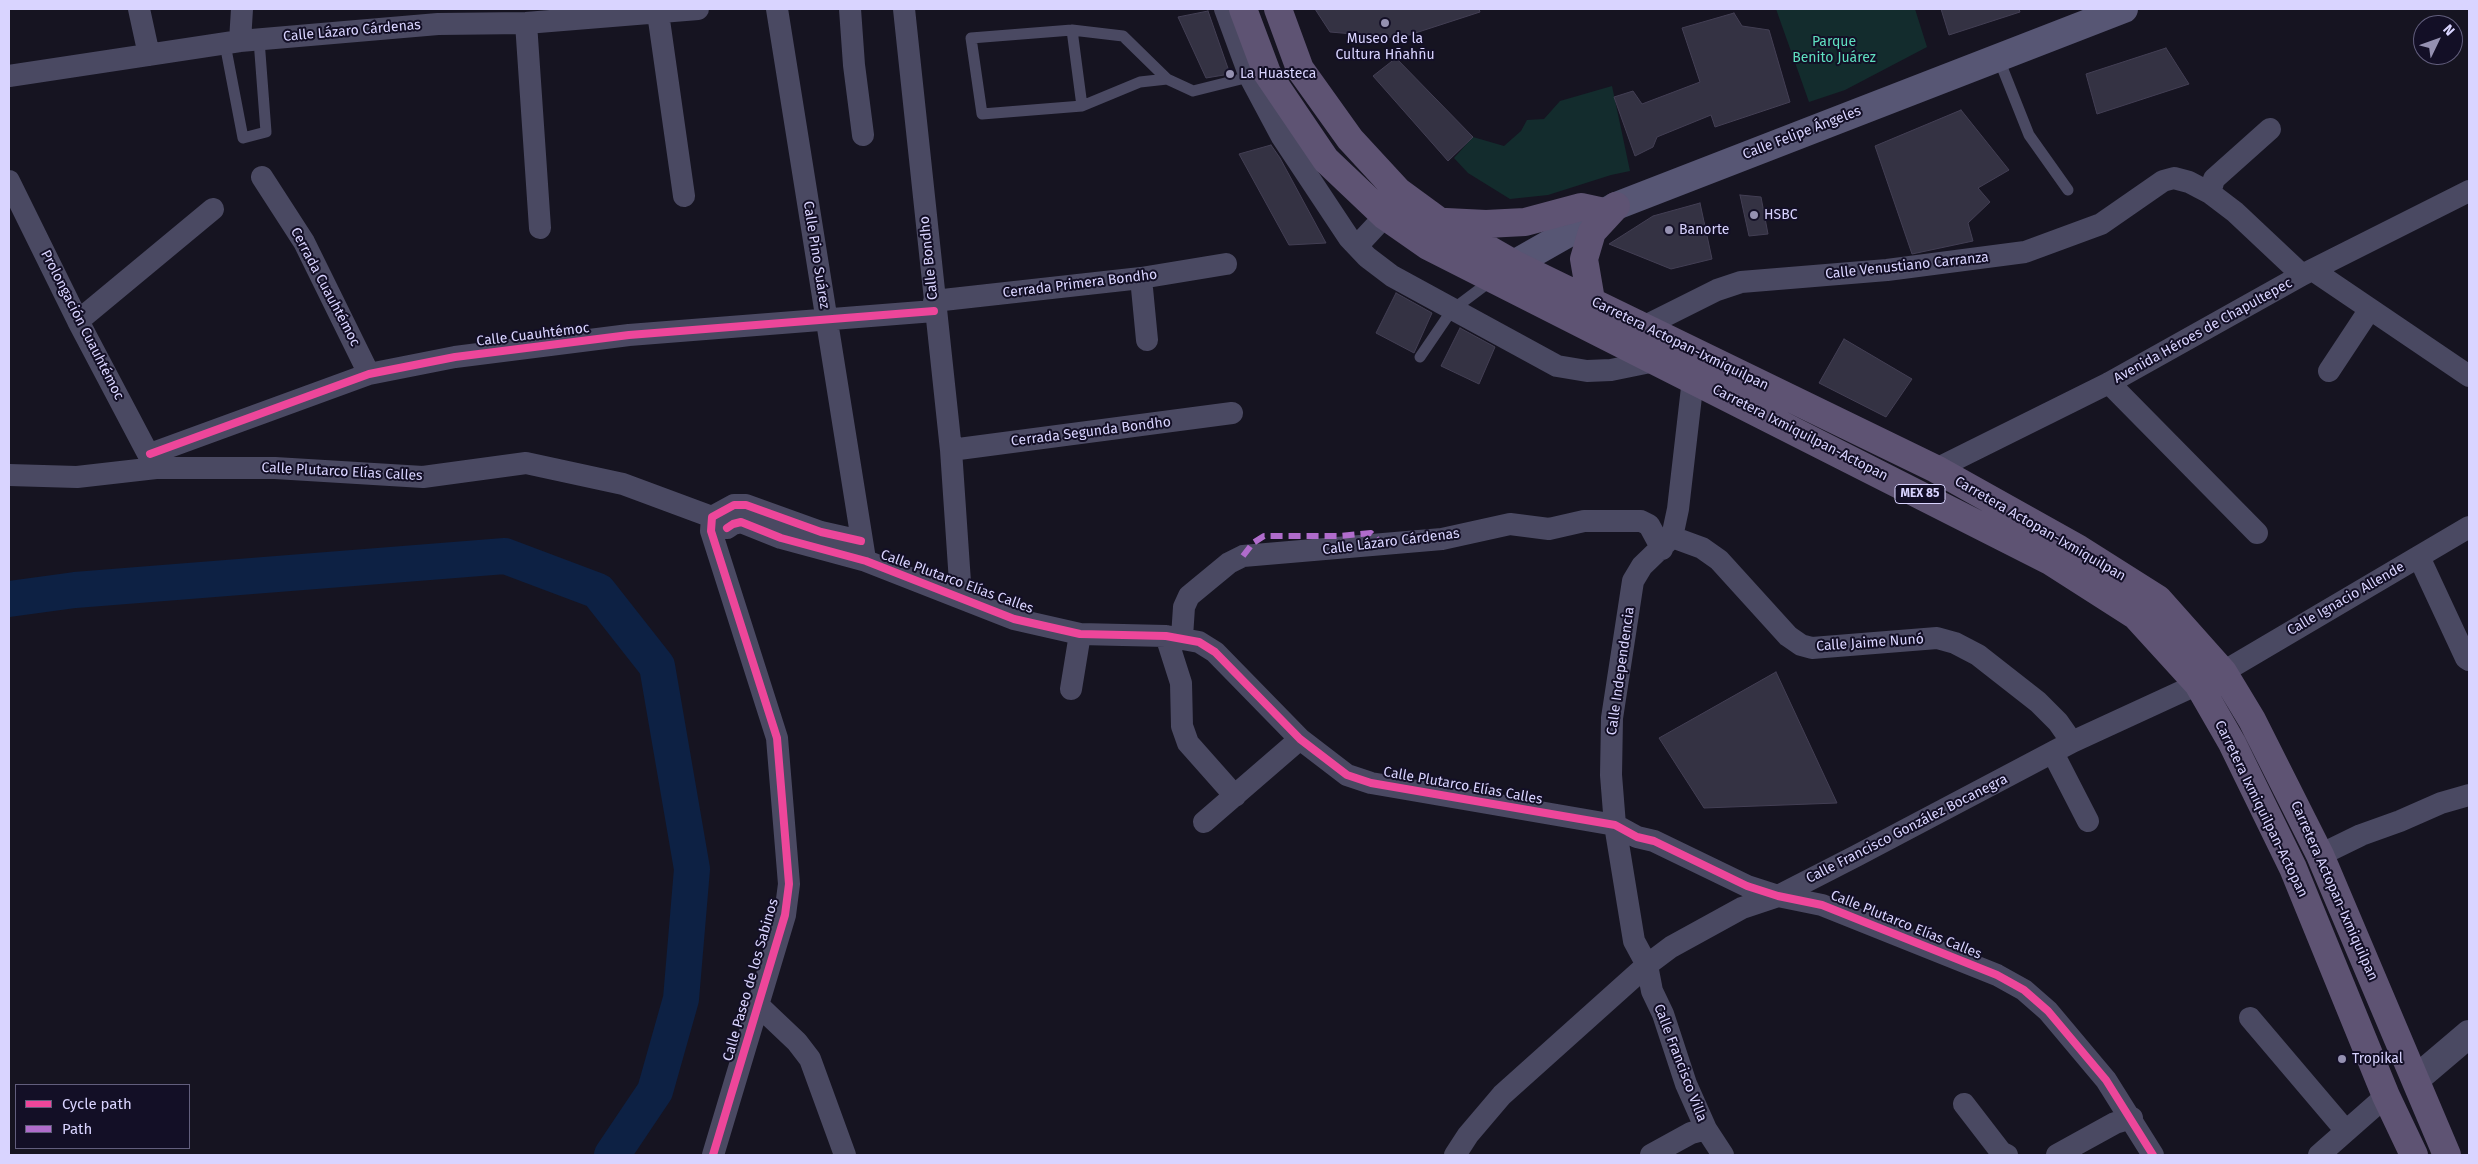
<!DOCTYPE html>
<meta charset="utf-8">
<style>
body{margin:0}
#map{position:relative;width:2478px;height:1164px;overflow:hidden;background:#161421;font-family:"Fira Sans",sans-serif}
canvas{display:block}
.frame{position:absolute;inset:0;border:10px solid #d9d4ff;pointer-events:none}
.legend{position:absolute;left:15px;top:1084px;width:175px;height:65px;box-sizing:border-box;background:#130f26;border:1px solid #625e7d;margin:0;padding:6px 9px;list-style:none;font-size:15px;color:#d9d4ff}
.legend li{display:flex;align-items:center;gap:10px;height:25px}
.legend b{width:25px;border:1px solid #625e7d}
.north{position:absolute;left:2413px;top:15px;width:50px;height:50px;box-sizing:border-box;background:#130f26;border:1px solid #625e7d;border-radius:50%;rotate:48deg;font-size:14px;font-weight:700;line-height:20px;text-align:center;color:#d9d4ff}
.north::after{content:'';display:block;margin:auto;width:18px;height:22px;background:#9591b1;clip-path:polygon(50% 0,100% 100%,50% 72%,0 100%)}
</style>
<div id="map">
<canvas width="2478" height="1164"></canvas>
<div class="frame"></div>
<ul class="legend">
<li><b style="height:6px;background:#ed469a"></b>Cycle path</li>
<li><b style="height:6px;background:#b06ccc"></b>Path</li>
</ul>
<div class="north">N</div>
</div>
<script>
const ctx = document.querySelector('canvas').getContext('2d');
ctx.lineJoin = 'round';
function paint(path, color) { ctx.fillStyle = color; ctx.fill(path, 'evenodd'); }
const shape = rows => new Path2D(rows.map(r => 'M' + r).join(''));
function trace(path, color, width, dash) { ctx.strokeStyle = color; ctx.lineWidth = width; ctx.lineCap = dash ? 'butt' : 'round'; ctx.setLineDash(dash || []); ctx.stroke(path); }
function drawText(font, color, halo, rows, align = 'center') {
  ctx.font = font + ' "Fira Sans",sans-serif'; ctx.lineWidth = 4; ctx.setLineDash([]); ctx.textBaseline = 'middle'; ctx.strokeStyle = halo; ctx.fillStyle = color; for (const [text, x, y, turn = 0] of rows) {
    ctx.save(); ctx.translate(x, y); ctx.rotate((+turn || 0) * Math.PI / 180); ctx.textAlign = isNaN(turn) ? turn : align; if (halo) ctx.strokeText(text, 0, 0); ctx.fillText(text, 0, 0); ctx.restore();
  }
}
paint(shape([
 [1776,9,1915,9,1927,47,1845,90,1809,102],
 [1612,86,1630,171,1611,175,1548,195,1510,199,1468,173,1454,158,1473,137,1504,146,1521,131,1527,120,1544,119,1560,101]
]), '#132c2d');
trace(shape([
 [9,599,75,590,505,556,598,591,657,666,692,869,681,999,655,1091,612,1155]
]), '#0d2144', 36);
const building = shape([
 [1315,9,1479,9,1480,12,1400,38,1330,32,1315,9],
 [1941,9,2019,9,2020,12,1949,35,1941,9],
 [1208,11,1230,74,1206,78,1178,17,1208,11],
 [1734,13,1742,26,1769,30,1790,102,1715,127,1711,115,1657,137,1653,147,1635,156,1614,97,1633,91,1642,104,1700,82,1682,28,1734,13],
 [2166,48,2189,84,2097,114,2086,74,2166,48],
 [1396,58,1473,137,1448,161,1373,76,1396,58],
 [1961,110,2009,170,1978,188,1990,202,1968,223,1973,241,1912,254,1875,146,1961,110],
 [1271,145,1280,158,1326,243,1289,245,1239,154,1271,145],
 [1740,195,1761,197,1768,234,1749,236,1740,195],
 [1700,203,1712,259,1671,269,1609,244,1653,216,1700,203],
 [1396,293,1432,313,1414,353,1376,333,1396,293],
 [1460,328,1495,347,1479,384,1441,366,1460,328],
 [1844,339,1912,379,1886,417,1819,383,1844,339],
 [1776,672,1837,803,1704,808,1659,738,1776,672]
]);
paint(building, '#343243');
trace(building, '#433f54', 1);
trace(shape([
 [1072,30,1082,106],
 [225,44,243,138,266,132,259,40],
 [1998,57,2029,135,2068,190],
 [1167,79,1123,36,1072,30,971,38,982,114,1082,106,1140,82,1167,79,1193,91,1253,76],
 [1420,357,1452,310,1492,280]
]), '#4a4962', 11);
trace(shape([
 [139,9,149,55],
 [777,9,864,553],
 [850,9,854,65,863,135],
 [904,9,951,450,961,597],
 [1225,9,1250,77,1282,137,1349,238,1367,257,1392,276,1557,366,1587,371,1611,370,1655,361],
 [658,13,684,196],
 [526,23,540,228],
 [240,41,242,9],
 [9,76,240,41,438,24,526,23,698,9],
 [262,177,304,242,369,374],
 [9,181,78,321,155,467],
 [2210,193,2214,179,2270,129],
 [1357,246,1385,216],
 [2314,271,2469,376],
 [1141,278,1147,340],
 [934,301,1141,278,1226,264],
 [78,321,213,209],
 [1643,327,1717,290,1741,282,1887,270,2025,252,2101,224,2163,181,2174,178,2189,182,2210,193,2235,212,2302,275],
 [2329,371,2370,309],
 [1693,379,1678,509,1672,537,1642,566,1633,581,1612,718,1611,775,1615,825,1634,941,1647,965,1652,991,1663,1014,1686,1084,1706,1129,1723,1155],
 [2109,383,2257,533],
 [951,450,1232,413],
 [150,454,369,374,455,357,629,335,934,311],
 [1936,469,2109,383,2302,275,2469,191],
 [9,475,77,477,156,468,275,468,423,477,526,463,623,484,712,517,724,527],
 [727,528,733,524,741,522,781,538,866,561,1014,619,1080,634,1166,636,1199,642,1215,652,1300,739,1347,775,1371,783,1615,825,1637,837,1654,841,1747,886,1778,896,1822,905,1997,975,2024,990,2048,1011,2106,1080,2153,1155],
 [1672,537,1702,548,1719,560,1788,636,1801,645,1812,648,1937,638,1955,643,1978,655,2038,702,2058,722,2072,742],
 [2419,557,2466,658,2469,660],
 [1166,636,1181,683,1182,726,1188,743,1235,796],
 [1182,637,1184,607,1189,596,1229,563,1243,556,1442,539,1510,524,1549,529,1584,521,1641,521,1649,525,1662,549],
 [2223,672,2469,527],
 [1071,689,1080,634],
 [2053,753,2088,821],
 [1204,822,1300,739],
 [2320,855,2361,835,2400,821,2441,803,2469,795],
 [758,1005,797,1042,810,1059,845,1155],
 [2250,1018,2346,1131],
 [1964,1104,2001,1152,2007,1155],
 [713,1155,785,915,789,884,777,738,711,531,712,517,734,505,746,505,821,532,861,541],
 [1455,1155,1468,1135,1502,1095,1647,965,1671,947,1742,908,1778,896,1856,856,2072,742,2198,684],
 [1651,1155,1691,1133,1706,1129],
 [2057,1155,2115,1123,2132,1118],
 [2319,1155,2386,1096]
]), '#4a4962', 22);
trace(shape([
 [2416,1079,2469,1034]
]), '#4a4962', 28);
trace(shape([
 [1497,276,1514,264,1616,206,2124,9]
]), '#575674', 28);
trace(shape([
 [1243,9,1267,73,1326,160,1385,216,1428,246,2050,561,2136,616,2198,684,2232,743,2293,868,2386,1096,2414,1155],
 [1278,9,1300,69,1350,139,1398,191,1439,221,1514,264,1936,469,2079,549,2158,599,2223,672,2252,720,2320,855,2447,1155],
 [1446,222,1486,224,1525,222,1581,207,1604,212],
 [1591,300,1584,259,1592,232,1616,206]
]), '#5e5373', 28);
trace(shape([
 [1243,556,1253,543,1264,536,1339,536,1371,533,1377,539,1379,546]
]), '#b06ccc', 6, [12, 6]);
trace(shape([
 [150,454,369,374,455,357,629,335,934,311],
 [727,528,733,524,741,522,781,538,866,561,1014,619,1080,634,1166,636,1199,642,1215,652,1300,739,1347,775,1371,783,1615,825,1637,837,1654,841,1747,886,1778,896,1822,905,1997,975,2024,990,2048,1011,2106,1080,2153,1155],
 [713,1155,785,915,789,884,777,738,711,531,712,517,734,505,746,505,821,532,861,541]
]), '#ed469a', 8);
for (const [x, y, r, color] of [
 [1385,23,5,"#9591b1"],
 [1230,74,5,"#9591b1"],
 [1754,215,5,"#9591b1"],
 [1669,230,5,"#9591b1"],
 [2342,1059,5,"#9591b1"]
]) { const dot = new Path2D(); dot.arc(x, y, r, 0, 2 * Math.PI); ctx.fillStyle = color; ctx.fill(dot); trace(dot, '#130f26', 2); }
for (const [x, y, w] of [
 [1920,494,50]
]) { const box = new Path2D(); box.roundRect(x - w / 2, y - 9.5, w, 19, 4); ctx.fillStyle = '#130f26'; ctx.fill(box); trace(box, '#d9d4ff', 1); }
drawText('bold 12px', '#d9d4ff', null, [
 ["MEX 85",1920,494]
]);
drawText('14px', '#d9d4ff', '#130f26', [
 ["Calle Lázaro Cárdenas",352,31,-5],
 ["Calle Felipe Ángeles",1802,133,-21],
 ["Calle Pino Suárez",816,255,81],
 ["Calle Bondho",929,258,-96],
 ["Calle Venustiano Carranza",1907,266,-6],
 ["Cerrada Primera Bondho",1080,284,-7],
 ["Cerrada Cuauhtémoc",325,287,62],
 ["Prolongación Cuauhtémoc",82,325,63],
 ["Avenida Héroes de Chapultepec",2203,331,-29],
 ["Calle Cuauhtémoc",533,335,-7],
 ["Carretera Actopan-Ixmiquilpan",1680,344,26],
 ["Cerrada Segunda Bondho",1091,432,-7],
 ["Carretera Ixmiquilpan-Actopan",1800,433,27],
 ["Calle Plutarco Elías Calles",342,472,3],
 ["Carretera Actopan-Ixmiquilpan",2040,529,30],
 ["Calle Lázaro Cárdenas",1391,542,-7],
 ["Calle Plutarco Elías Calles",957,582,20],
 ["Calle Ignacio Allende",2346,599,-30],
 ["Calle Jaime Nunó",1870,643,-4],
 ["Calle Independencia",1621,671,-82],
 ["Calle Plutarco Elías Calles",1463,786,10],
 ["Carretera Ixmiquilpan-Actopan",2261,809,64],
 ["Calle Francisco González Bocanegra",1907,829,-27],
 ["Carretera Actopan-Ixmiquilpan",2334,891,66],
 ["Calle Plutarco Elías Calles",1906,925,22],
 ["Calle Paseo de los Sabinos",751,980,-74],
 ["Calle Francisco Villa",1680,1063,69]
]);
drawText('14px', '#d9d4ff', '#130f26', [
 ["Museo de la",1385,39,"center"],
 ["Cultura Hñahñu",1385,55,"center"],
 ["La Huasteca",1240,74],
 ["HSBC",1764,215],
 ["Banorte",1679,230],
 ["Tropikal",2352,1059]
], 'left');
drawText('14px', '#5fe0c0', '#130f26', [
 ["Parque",1834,42],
 ["Benito Juárez",1834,58]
]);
</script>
